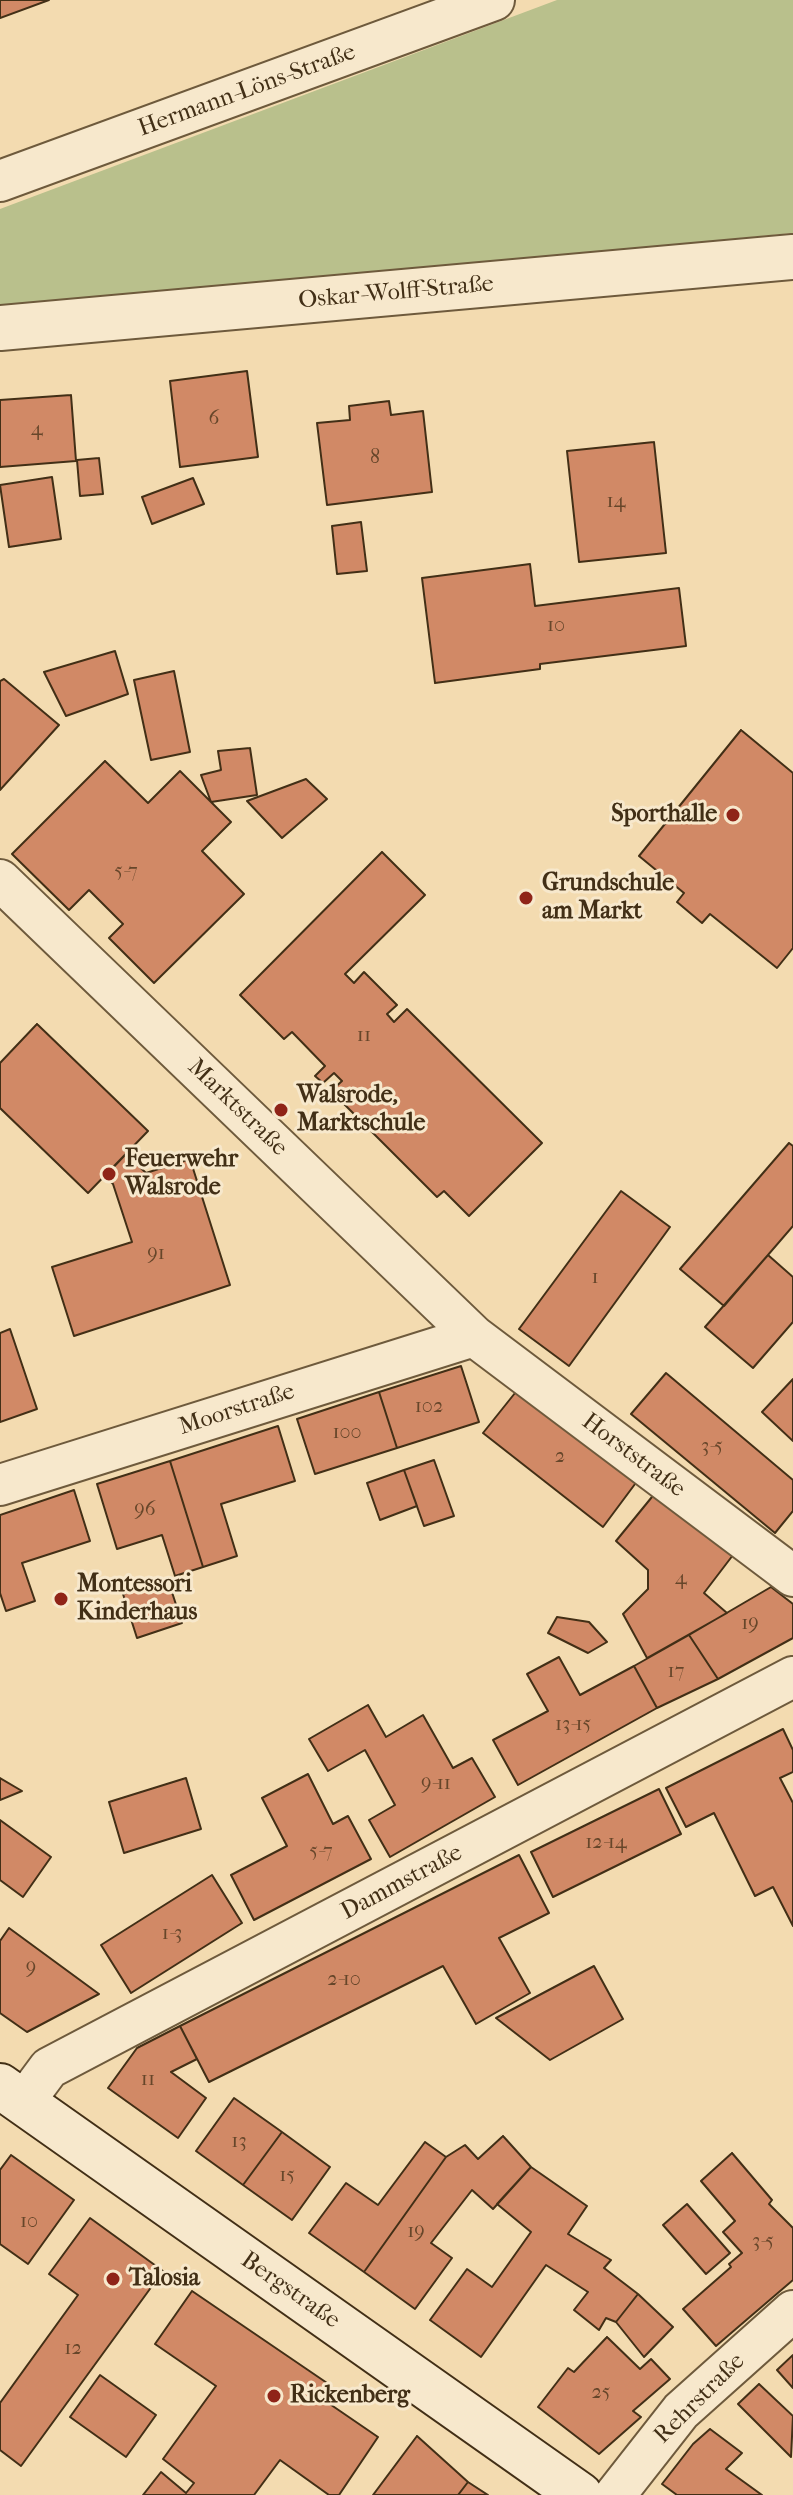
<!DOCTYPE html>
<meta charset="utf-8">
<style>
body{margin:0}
canvas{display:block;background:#f3dbb0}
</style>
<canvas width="793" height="2495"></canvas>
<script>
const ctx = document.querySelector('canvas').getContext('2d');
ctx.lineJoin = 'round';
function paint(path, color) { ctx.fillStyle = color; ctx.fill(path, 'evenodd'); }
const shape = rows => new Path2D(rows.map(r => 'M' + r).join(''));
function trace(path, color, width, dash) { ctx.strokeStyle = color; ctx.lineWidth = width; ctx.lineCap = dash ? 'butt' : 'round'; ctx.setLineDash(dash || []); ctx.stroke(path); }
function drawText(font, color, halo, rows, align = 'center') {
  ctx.font = font + ' "IM FELL French Canon",serif'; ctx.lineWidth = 6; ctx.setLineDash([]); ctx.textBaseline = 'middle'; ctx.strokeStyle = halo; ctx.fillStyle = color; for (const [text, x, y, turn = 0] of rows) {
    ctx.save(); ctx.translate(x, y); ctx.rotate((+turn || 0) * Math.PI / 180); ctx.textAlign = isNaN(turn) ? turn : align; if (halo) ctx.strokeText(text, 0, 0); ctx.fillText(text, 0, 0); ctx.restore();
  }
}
paint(shape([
 [557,0,793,0,793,233,0,309,0,209]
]), '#b9c08c');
const building = shape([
 [0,0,49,0,0,18,0,0],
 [247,371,258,457,180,467,170,381,247,371],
 [71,395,76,461,0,467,0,400,71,395],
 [389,401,391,415,423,411,432,492,327,505,317,423,350,420,349,406,389,401],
 [654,442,666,553,579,562,567,451,654,442],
 [99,458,103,494,80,496,77,460,99,458],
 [52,477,61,539,9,547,0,485,52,477],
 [193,478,204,504,152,524,142,497,193,478],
 [361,522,367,571,337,574,332,526,361,522],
 [530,564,535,606,679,588,686,646,540,664,540,669,435,683,422,578,530,564],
 [115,651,128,694,66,716,44,672,115,651],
 [174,671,190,752,151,760,134,680,174,671],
 [4,679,59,725,0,790,0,681,4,679],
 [741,730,793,773,793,948,777,968,710,914,702,923,677,902,684,893,639,856,741,730],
 [250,748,257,795,211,802,201,775,221,770,218,751,250,748],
 [105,761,148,803,180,771,231,822,202,851,244,894,154,983,109,938,123,924,89,890,69,910,12,854,105,761],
 [306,779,327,799,282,838,247,801,306,779],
 [382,852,425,895,345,974,354,983,364,972,397,1005,387,1014,394,1022,407,1009,542,1143,469,1216,444,1191,437,1197,331,1091,342,1081,334,1073,323,1083,315,1076,325,1066,292,1032,284,1039,240,995,382,852],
 [37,1024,148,1131,88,1193,0,1108,0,1063,37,1024],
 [789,1143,793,1146,793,1226,724,1306,680,1269,789,1143],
 [126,1154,146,1173,190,1159,230,1285,74,1336,52,1267,132,1242,113,1184,105,1176,126,1154],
 [621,1191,670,1227,569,1366,519,1329,621,1191],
 [768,1255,793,1277,793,1322,753,1368,705,1327,768,1255],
 [10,1329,37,1409,0,1422,0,1333,10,1329],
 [461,1366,479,1422,397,1448,379,1392,461,1366],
 [666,1373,793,1480,793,1511,775,1533,631,1414,666,1373],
 [793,1379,793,1441,762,1412,793,1379],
 [519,1388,638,1480,603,1527,483,1433,519,1388],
 [379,1392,397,1448,315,1474,297,1419,379,1392],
 [278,1426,295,1481,221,1504,237,1556,203,1567,170,1461,278,1426],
 [434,1460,454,1516,424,1526,404,1470,434,1460],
 [170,1461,203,1567,175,1576,162,1535,117,1549,97,1484,170,1461],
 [404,1470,417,1506,380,1520,367,1483,404,1470],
 [74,1490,90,1541,22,1563,35,1601,6,1611,0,1593,0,1515,74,1490],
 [656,1492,733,1555,704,1593,727,1613,647,1658,623,1614,648,1589,648,1570,616,1541,656,1492],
 [168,1580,182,1623,137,1638,123,1594,168,1580],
 [771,1587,793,1604,793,1638,718,1679,689,1635,771,1587],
 [557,1617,589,1622,607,1642,588,1653,548,1633,557,1617],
 [689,1635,718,1679,657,1708,634,1666,689,1635],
 [559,1657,580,1695,634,1666,657,1708,518,1785,493,1740,548,1711,527,1674,559,1657],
 [368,1705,386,1737,423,1715,453,1768,472,1758,495,1797,390,1857,369,1820,395,1805,365,1750,328,1771,309,1739,368,1705],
 [783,1729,793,1750,793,1772,780,1778,793,1803,793,1926,773,1887,755,1896,714,1813,686,1827,666,1788,783,1729],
 [308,1774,333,1824,348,1816,371,1859,254,1920,231,1875,287,1846,262,1798,308,1774],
 [0,1778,22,1791,0,1800,0,1778],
 [186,1778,201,1829,124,1853,109,1802,186,1778],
 [659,1789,681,1834,553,1897,531,1852,659,1789],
 [0,1820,51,1857,23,1897,0,1880,0,1820],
 [519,1855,549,1913,499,1938,530,1993,476,2024,443,1966,209,2082,180,2026,519,1855],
 [212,1875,242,1923,131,1993,101,1945,212,1875],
 [9,1928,99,1994,27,2032,0,2013,0,1941,9,1928],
 [594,1966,623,2019,550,2060,496,2018,594,1966],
 [180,2026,197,2059,171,2072,206,2098,178,2138,108,2088,137,2048,180,2026],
 [234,2098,282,2132,243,2185,196,2151,234,2098],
 [282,2132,330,2167,292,2220,243,2185,282,2132],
 [503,2136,531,2167,493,2209,472,2190,431,2243,452,2258,415,2309,364,2272,446,2157,465,2145,478,2159,503,2136],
 [425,2142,446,2157,364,2272,309,2233,346,2183,378,2205,425,2142],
 [732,2153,772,2200,769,2204,793,2228,793,2280,716,2346,683,2309,731,2267,729,2264,742,2253,723,2232,735,2221,701,2181,732,2153],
 [11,2155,74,2200,28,2264,0,2244,0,2170,11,2155],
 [531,2167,587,2206,568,2234,611,2260,604,2268,638,2294,616,2322,606,2318,599,2330,574,2310,588,2292,546,2265,481,2357,430,2320,467,2269,492,2287,531,2232,497,2204,531,2167],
 [687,2204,730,2253,706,2274,663,2225,687,2204],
 [90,2218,163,2271,21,2466,0,2450,0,2403,78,2295,49,2274,90,2218],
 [192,2291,330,2385,321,2398,378,2437,339,2495,329,2495,280,2460,254,2495,143,2495,161,2472,186,2493,194,2483,163,2459,216,2386,155,2344,192,2291],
 [638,2294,673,2327,644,2357,616,2322,638,2294],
 [607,2337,640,2369,651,2359,670,2379,633,2411,641,2417,599,2454,538,2407,568,2368,574,2372,607,2337],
 [793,2355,793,2388,777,2370,793,2355],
 [100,2375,156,2415,126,2457,70,2417,100,2375],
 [759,2384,793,2416,791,2457,738,2404,759,2384],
 [710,2429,742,2453,726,2469,762,2495,677,2495,662,2484,693,2444,710,2429],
 [417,2436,468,2482,458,2495,373,2495,417,2436],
 [468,2482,488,2495,458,2495,468,2482]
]);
paint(building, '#d18966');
trace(building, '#422f16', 2);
const minor = shape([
 [0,181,494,0],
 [0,880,474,1336,793,1576],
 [0,1485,474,1336],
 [23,2103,49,2068,793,1677],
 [615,2495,681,2411,793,2311]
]);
const tertiary = shape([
 [0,328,793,257]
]);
const secondary = shape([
 [0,2086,580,2495]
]);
trace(minor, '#6e5a3c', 44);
trace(tertiary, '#6e5a3c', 48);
trace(secondary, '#422f16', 48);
trace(minor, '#f7e8cc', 40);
trace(tertiary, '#f7e8cc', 44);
trace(secondary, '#f7e8cc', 44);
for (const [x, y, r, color] of [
 [733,815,8,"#8f2418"],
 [526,898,8,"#8f2418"],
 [281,1110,8,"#8f2418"],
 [109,1174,8,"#8f2418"],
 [61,1599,8,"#8f2418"],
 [113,2279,8,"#8f2418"],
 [274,2396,8,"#8f2418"]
]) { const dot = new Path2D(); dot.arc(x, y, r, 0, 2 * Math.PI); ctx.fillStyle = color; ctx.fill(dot); trace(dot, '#f7e8cc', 3); }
drawText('20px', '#66462a', null, [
 ["6",214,419],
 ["4",37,430],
 ["8",375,458],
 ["14",616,502],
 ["10",556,626],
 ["5-7",126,872],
 ["11",364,1036],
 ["91",156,1254],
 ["1",595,1278],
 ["102",429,1407],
 ["100",347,1433],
 ["3-5",712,1447],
 ["2",560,1457],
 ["96",145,1510],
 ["4",681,1579],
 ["19",750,1624],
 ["17",676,1672],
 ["13-15",573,1725],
 ["9-11",436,1784],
 ["12-14",606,1843],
 ["5-7",321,1852],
 ["1-3",172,1934],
 ["9",31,1968],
 ["2-10",344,1980],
 ["11",148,2080],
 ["13",239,2142],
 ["15",287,2176],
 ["10",29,2222],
 ["19",416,2232],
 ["3-5",763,2242],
 ["12",73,2349],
 ["25",601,2393]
]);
drawText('24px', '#422f16', '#f7e8cc', [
 ["Hermann-Löns-Straße",247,91,-20],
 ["Oskar-Wolff-Straße",396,293,-5],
 ["Marktstraße",237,1108,44],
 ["Moorstraße",237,1410,-18],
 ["Horststraße",633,1456,37],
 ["Dammstraße",402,1883,-28],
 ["Bergstraße",290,2291,35],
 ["Rehrstraße",700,2399,-45]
]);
drawText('bold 24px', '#422f16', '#f7e8cc', [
 ["Sporthalle",717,815,"right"],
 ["Grundschule",542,884],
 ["am Markt",542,912],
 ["Walsrode,",297,1096],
 ["Marktschule",297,1124],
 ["Feuerwehr",125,1160],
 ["Walsrode",125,1188],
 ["Montessori",77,1585],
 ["Kinderhaus",77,1613],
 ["Talosia",129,2279],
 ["Rickenberg",290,2396]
], 'left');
</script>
